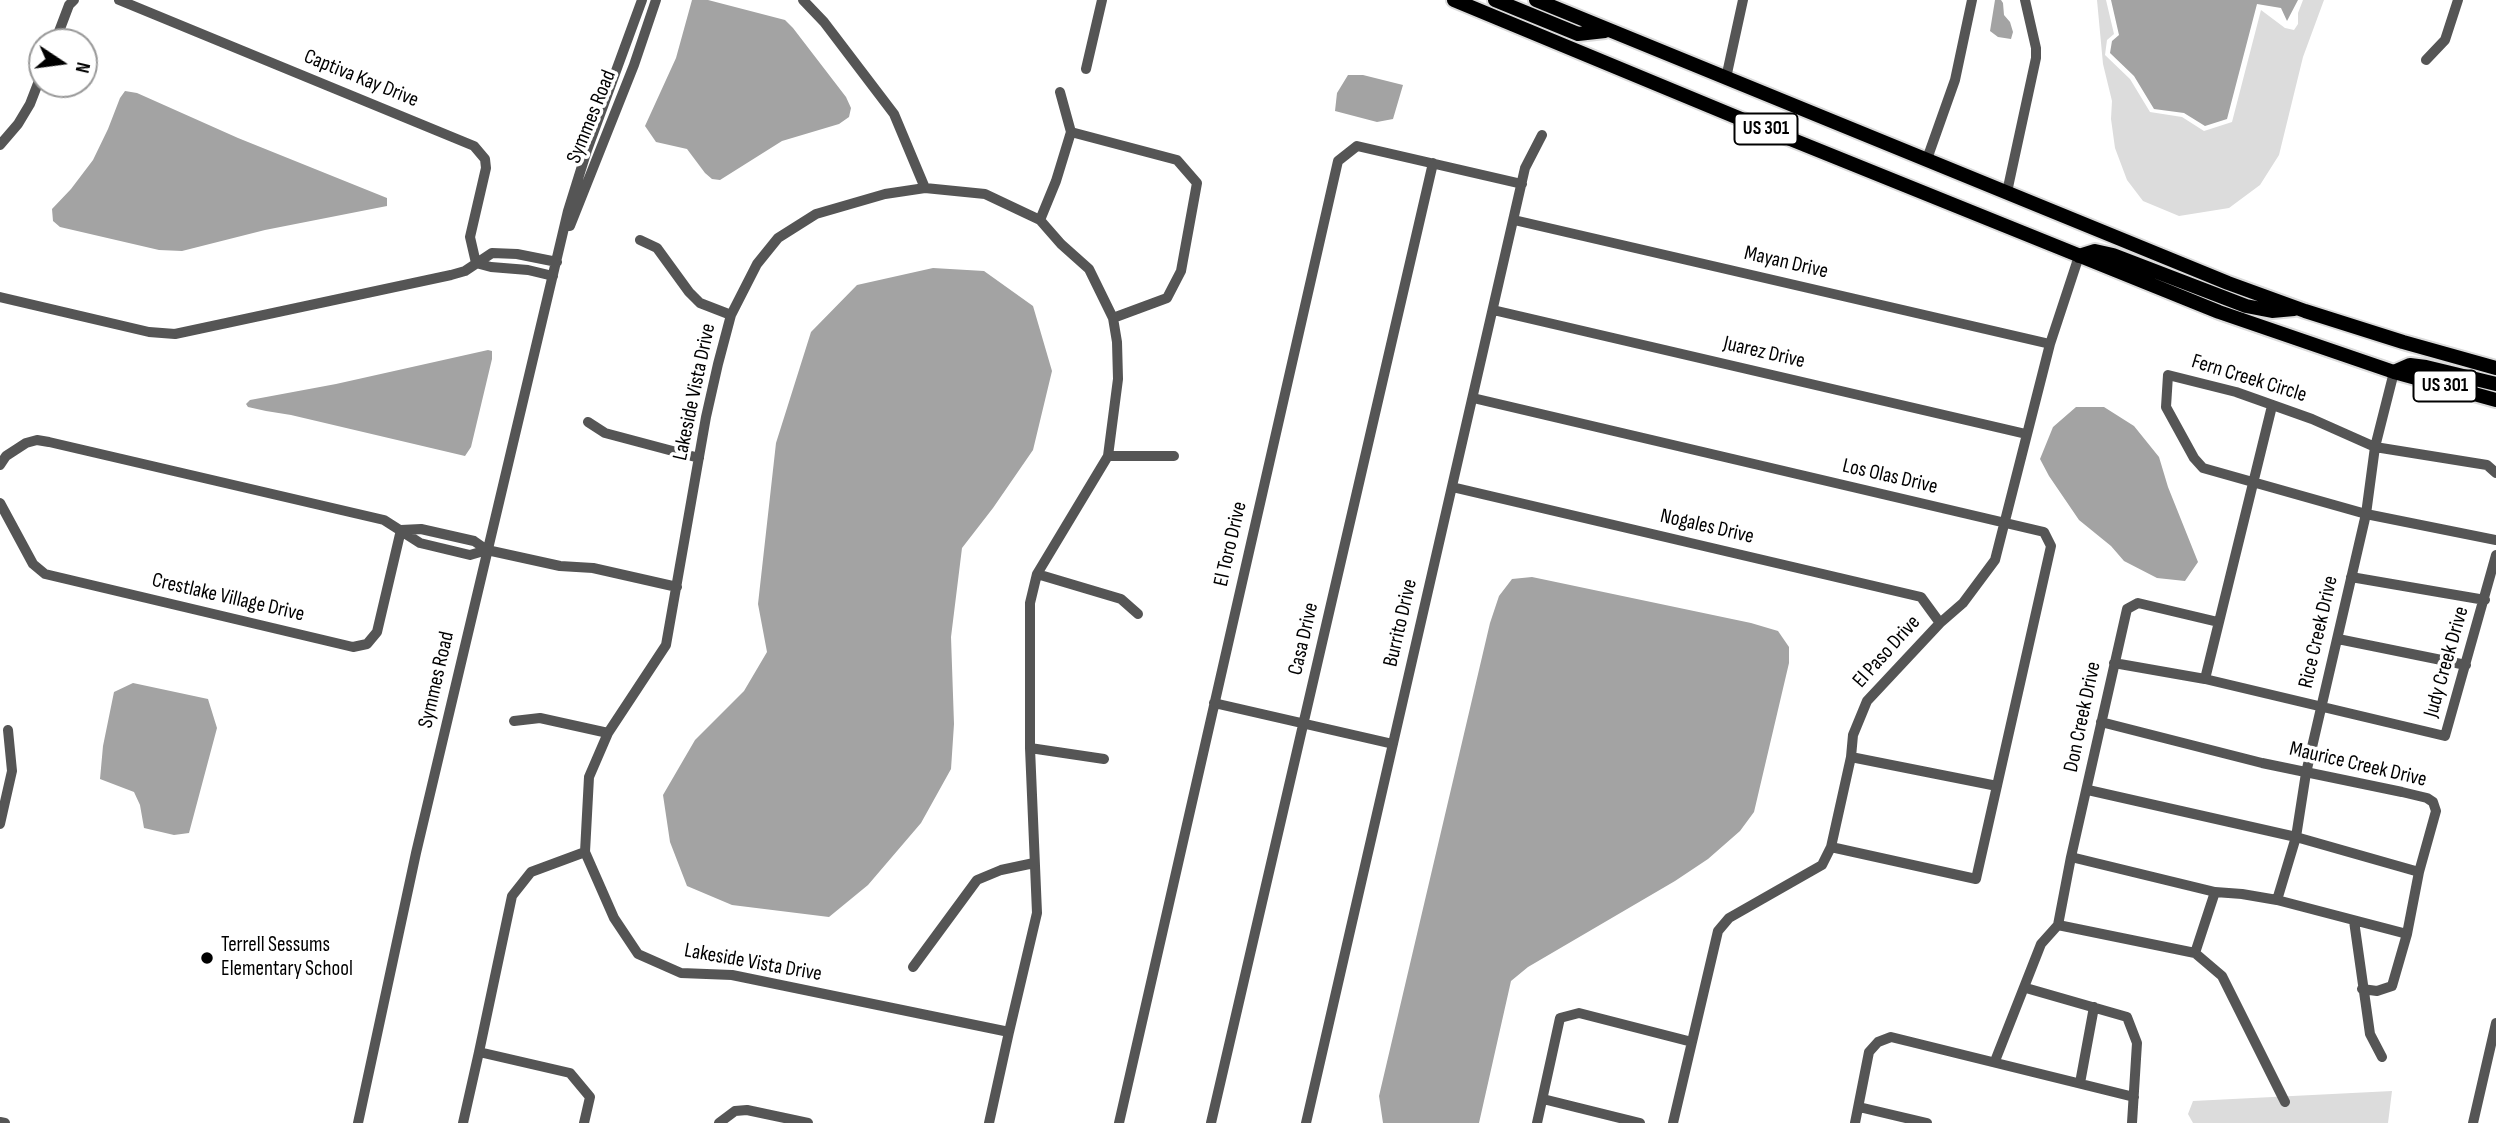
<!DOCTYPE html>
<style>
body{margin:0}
#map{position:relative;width:2496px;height:1123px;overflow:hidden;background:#fff;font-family:"Sofia Sans Condensed",sans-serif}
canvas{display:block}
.north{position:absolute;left:28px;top:28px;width:70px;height:70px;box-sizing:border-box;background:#fff;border:2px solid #999;border-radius:50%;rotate:103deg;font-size:19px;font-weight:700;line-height:28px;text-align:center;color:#000}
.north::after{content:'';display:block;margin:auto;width:24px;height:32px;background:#000;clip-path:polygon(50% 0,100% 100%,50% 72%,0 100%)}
</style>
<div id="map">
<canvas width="2496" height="1123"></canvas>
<div class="north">N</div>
</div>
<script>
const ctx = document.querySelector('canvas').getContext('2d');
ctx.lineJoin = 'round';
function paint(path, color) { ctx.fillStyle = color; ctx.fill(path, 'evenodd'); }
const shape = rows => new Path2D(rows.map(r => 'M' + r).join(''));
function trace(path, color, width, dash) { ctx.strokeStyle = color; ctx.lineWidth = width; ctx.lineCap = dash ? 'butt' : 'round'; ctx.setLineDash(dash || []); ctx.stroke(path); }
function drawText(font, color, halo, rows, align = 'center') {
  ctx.font = font + ' "Sofia Sans Condensed",sans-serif'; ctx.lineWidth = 7; ctx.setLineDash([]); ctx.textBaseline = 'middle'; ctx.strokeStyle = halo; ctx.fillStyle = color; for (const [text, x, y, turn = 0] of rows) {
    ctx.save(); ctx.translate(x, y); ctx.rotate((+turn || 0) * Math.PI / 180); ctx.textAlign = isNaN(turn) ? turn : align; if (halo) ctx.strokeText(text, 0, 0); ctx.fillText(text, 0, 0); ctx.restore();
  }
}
paint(shape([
 [2097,0,2106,0,2114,34,2107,40,2105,55,2130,79,2150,112,2182,117,2204,131,2232,122,2261,10,2285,28,2294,30,2298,24,2298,13,2303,0,2324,0,2303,57,2279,155,2260,185,2229,208,2179,216,2143,201,2127,180,2115,148,2111,119,2112,101,2103,64],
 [2392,1091,2388,1123,2193,1123,2188,1114,2193,1101]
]), '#dcdcdc');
paint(shape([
 [692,0,708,0,785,20,793,28,846,97,851,108,849,117,839,124,782,141,720,180,712,179,705,173,687,149,656,142,645,126,676,58],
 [1995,0,2001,0,2003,3,2004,15,2010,22,2013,32,2011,39,1998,37,1990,31],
 [2111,0,2298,0,2287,21,2281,8,2257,4,2227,119,2205,126,2184,113,2154,109,2134,76,2110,53,2112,41,2119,35],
 [1348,75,1363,75,1403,85,1393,119,1377,122,1335,111,1337,93],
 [125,91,137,93,238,138,387,198,387,206,265,230,182,251,159,250,60,227,53,221,52,209,71,189,93,160,108,129,120,98],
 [933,268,984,271,1033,306,1052,371,1033,450,993,508,962,548,951,637,954,724,951,769,921,823,868,885,829,917,732,905,687,886,670,842,663,795,695,740,744,691,767,652,758,604,776,443,811,332,857,285],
 [488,350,492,351,492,359,471,447,465,456,291,415,266,411,248,407,246,404,250,400,336,384],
 [2076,407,2104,407,2134,426,2159,457,2168,487,2198,562,2185,581,2157,578,2124,561,2111,546,2079,520,2049,476,2040,459,2053,427],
 [1532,577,1751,623,1778,631,1789,647,1789,663,1754,812,1740,831,1708,859,1675,881,1528,967,1511,981,1479,1123,1383,1123,1379,1096,1490,623,1499,596,1512,579],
 [133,683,208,699,217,728,189,833,174,835,144,828,140,805,134,792,100,779,103,746,114,692]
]), '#a3a3a3');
const major = shape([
 [1454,0,1741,119,2219,312,2394,372,2496,400],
 [1495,0,1578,34,1605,31],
 [1536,0,2228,283,2305,311,2403,342,2496,368],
 [2079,256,2095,251,2113,255,2246,306,2272,311,2294,309],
 [2394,372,2410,365,2426,367,2496,384]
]);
trace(major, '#dbdbdb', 18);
trace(shape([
 [119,0,474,146,485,159,486,168,470,237,476,263],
 [803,0,824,22,894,114,925,188],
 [55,42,69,5,74,0],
 [2426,60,2445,40,2458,0],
 [1086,69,1102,0],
 [1726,78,1743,0],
 [1071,132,1177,160,1197,183,1181,271,1167,298,1113,318],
 [0,145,18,124,30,104,42,73],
 [1927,159,1955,80,1972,0],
 [925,188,985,194,1040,220,1061,244,1089,269,1113,318,1117,342,1118,379,1108,456,1037,574,1030,603,1030,748,1037,913,1009,1032,732,975,681,973,638,954,614,918,585,852,589,777,608,733,666,645,706,417,718,364,731,315,757,264,778,238,816,214,885,194,925,188],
 [2007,192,2036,58,2036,48,2025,0],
 [1040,220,1056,181,1071,132,1060,92],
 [1514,220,2050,344],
 [570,226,634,65,656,0],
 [640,240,657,248,689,292,700,303,731,315],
 [476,263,491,267,528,270,553,276],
 [0,297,149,332,175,334,451,275,465,271,492,253,517,254,557,262],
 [1493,310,2026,434],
 [1473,398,2044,532,2051,546,1976,879,1831,847],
 [588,422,605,433,699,458],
 [1108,456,1174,456],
 [0,465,6,456,26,443,37,440,49,442,384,520,420,543,470,555,487,550],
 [2496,473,2487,465,2375,447,2312,419,2236,392,2168,375,2166,407,2194,458,2203,468,2366,514,2496,540],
 [1452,487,1921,597,1940,623],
 [0,503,33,564,45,574,353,647,367,644,377,632,401,530],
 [401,530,421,529,474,541,487,550,560,566,593,568,677,587],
 [1037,574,1121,599,1138,614],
 [2351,577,2485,600],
 [2338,639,2466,665],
 [2114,663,2205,679,2445,736,2496,555],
 [2205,679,2272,406],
 [1214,703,1393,744],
 [514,721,540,718,608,733],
 [2101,722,2262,763,2402,792,2427,798,2433,802,2436,811,2419,872,2407,934,2392,986,2377,991,2362,989],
 [1030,748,1104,759],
 [1851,757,1997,786],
 [2088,790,2296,837,2419,872],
 [0,824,12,771,8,730],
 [2071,857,2215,892,2242,894,2277,900,2407,934],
 [2277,900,2296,837,2306,773,2366,514,2375,447,2394,372],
 [2354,921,2370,1034,2382,1057],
 [2058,925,2071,857,2127,609,2138,603,2218,622],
 [2058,925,2195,953,2222,976,2285,1102],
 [2195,953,2215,892],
 [913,967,977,880,1001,870,1034,863],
 [2026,988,2127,1017,2137,1043,2132,1123],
 [479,1052,512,896,531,872,585,852],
 [1995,1061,2041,944,2058,925],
 [2080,1083,2094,1007],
 [1543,1099,1640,1123],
 [1859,1107,1927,1123],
 [0,1122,5,1123],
 [358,1123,416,853,568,211,587,150,642,0],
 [463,1123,479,1052,570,1073,590,1097,584,1123],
 [719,1123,735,1111,747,1110,808,1123],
 [989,1123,1009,1032],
 [1119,1123,1338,161,1357,146,1522,184],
 [1211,1123,1433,163],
 [1306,1123,1525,168,1542,135],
 [1537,1123,1560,1018,1579,1013,1692,1042],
 [1673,1123,1718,931,1729,918,1822,865,1831,847,1851,757,1853,735,1867,701,1940,623,1963,603,1995,560,2050,344,2079,256],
 [1855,1123,1869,1052,1878,1042,1891,1037,2134,1097],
 [2473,1123,2496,1023]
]), '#555', 10);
trace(major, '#000', 14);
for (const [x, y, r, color] of [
 [207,958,7,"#000"]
]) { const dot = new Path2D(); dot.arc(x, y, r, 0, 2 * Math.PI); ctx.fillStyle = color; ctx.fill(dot); trace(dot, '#fff', 2.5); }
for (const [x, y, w] of [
 [1766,129,63],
 [2445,386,63]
]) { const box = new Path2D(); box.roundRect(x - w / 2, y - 15.5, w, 31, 5); ctx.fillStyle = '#fff'; ctx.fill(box); trace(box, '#000', 2); }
drawText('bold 19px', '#000', null, [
 ["US 301",1766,129],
 ["US 301",2445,386]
]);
drawText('21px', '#000', '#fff', [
 ["Captiva Kay Drive",361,79,22],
 ["Symmes Road",592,117,-68],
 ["Mayan Drive",1786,263,13],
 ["Juarez Drive",1764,353,13],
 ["Fern Creek Circle",2249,379,17],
 ["Lakeside Vista Drive",695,392,-78],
 ["Los Olas Drive",1890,477,13],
 ["Nogales Drive",1707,527,13],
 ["El Toro Drive",1231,544,-77],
 ["Crestlake Village Drive",228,598,13],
 ["Burrito Drive",1401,623,-77],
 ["Rice Creek Drive",2319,632,-77],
 ["Casa Drive",1304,639,-77],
 ["El Paso Drive",1887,652,-48],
 ["Judy Creek Drive",2447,662,-74],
 ["Symmes Road",437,680,-77],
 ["Don Creek Drive",2083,717,-78],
 ["Maurice Creek Drive",2358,765,13],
 ["Lakeside Vista Drive",753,963,10]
]);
drawText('21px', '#000', '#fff', [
 ["Terrell Sessums",221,946],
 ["Elementary School",221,970]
], 'left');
</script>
